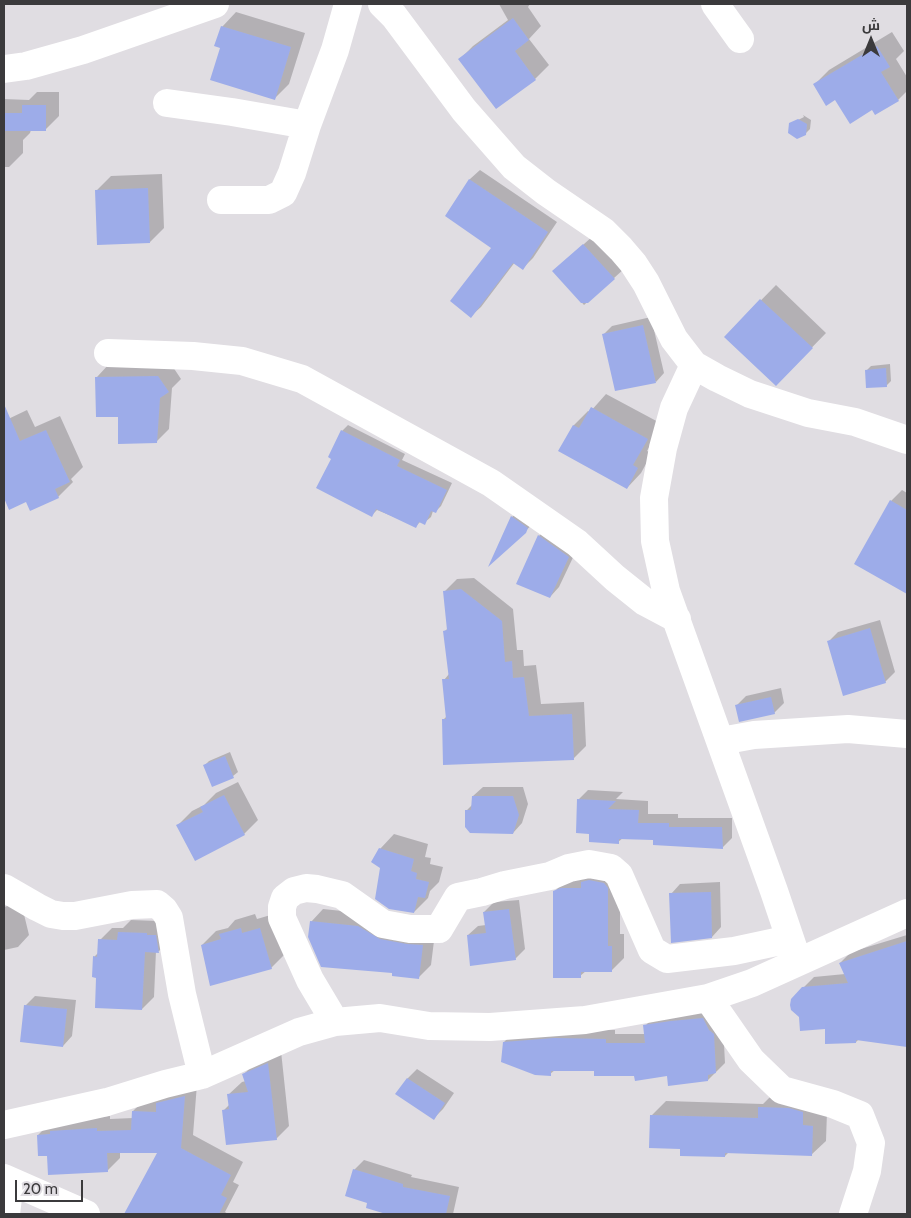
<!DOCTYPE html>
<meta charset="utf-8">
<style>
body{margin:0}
#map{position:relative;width:911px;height:1218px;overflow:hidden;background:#e0dde2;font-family:Cabin,Cairo,sans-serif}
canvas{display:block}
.frame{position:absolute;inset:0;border:5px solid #3b3a3c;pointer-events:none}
.north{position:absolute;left:846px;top:15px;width:50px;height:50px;-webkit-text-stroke:4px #e0dde2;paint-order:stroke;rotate:0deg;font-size:14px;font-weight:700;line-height:20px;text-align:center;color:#3b3a3c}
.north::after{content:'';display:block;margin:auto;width:18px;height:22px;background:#3b3a3c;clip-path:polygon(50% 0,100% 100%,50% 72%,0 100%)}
.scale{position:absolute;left:15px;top:1180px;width:68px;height:22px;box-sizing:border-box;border:2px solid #3b3a3c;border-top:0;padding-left:6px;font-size:15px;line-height:18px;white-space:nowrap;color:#3b3a3c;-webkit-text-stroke:4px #e0dde2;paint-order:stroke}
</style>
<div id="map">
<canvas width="911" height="1218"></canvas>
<div class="frame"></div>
<div class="north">ش</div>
<div class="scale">20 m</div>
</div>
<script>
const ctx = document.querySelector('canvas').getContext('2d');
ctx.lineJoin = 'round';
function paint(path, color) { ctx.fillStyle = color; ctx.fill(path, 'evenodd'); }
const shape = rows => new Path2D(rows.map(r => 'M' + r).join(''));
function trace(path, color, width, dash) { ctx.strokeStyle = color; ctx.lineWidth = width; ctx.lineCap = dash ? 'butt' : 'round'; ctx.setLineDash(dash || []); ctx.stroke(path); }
paint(shape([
 [499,4,530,4,528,7,541,26,529,39,549,65,535,79,496,108,460,59,473,46,508,20],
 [236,12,305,33,289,84,275,98,221,47,222,27],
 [892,32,904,51,896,59,907,77,907,91,898,100,873,109,836,99,815,84,829,70],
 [37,92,59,92,59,116,45,130,31,130,30,133,23,140,23,153,9,167,4,167,4,99,29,100],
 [803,115,811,120,810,129,805,134,790,124,804,117],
 [480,170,557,222,533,258,523,268,515,262,481,307,471,316,493,248,446,216,470,179],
 [162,174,164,228,150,242,96,191,111,176],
 [594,235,624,269,584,305,554,271],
 [776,285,826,333,790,370,725,337],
 [651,317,664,373,656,382,604,334,612,326],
 [109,364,171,364,181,379,172,388,169,429,156,442,119,416,97,377],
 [890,364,891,381,886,386,867,370,871,366],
 [606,394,662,424,647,451,652,453,641,473,627,488,560,451,574,425,588,411,590,412],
 [27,410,35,427,60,416,83,467,71,479,73,482,58,497,27,501,10,508,4,495,4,421],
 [348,425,405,454,402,460,452,483,441,506,435,512,433,511,431,517,424,523,421,521,416,526,377,510,371,516,333,458,342,431],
 [902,490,907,493,907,593,855,563,891,501],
 [522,507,535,522,492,562,512,517],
 [548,526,578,547,559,587,550,597,518,583,539,536],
 [474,578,513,609,517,650,523,650,524,666,536,665,541,704,584,702,586,746,573,759,443,720,447,716,444,680,449,674,445,631,448,628,444,592,457,579],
 [880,620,895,672,885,682,828,642,838,632],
 [781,688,784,703,774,713,737,705,746,696],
 [230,752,238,772,233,776,213,785,205,765,209,761],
 [238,782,258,820,244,834,177,826,192,811,204,805,216,793],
 [483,787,523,787,528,804,522,823,513,833,466,811,473,804,473,796],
 [588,790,623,792,616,799,648,801,648,814,678,814,678,818,732,818,732,838,722,848,654,839,623,838,618,842,590,833,578,800],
 [394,834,428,844,425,857,431,858,430,864,443,867,439,882,430,891,428,898,414,912,381,867,380,849],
 [620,874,620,934,624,934,624,958,611,971,586,971,580,976,554,892,567,879],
 [720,882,721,927,712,937,671,894,680,884],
 [519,900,525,949,515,959,468,935,478,926,486,925,484,912,494,902],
 [21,902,29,935,18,947,4,950,4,907],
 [323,909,371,914,435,933,431,965,419,977,393,972,311,922],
 [255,914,257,919,274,914,285,954,271,968,202,945,216,931,228,928,235,920],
 [131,920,158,921,171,939,159,951,156,951,154,997,142,1009,98,976,94,957,99,952,100,940,112,928,123,928],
 [907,935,907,1045,859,1039,856,1042,826,1028,803,988,814,977,845,974,840,963,851,952],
 [35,996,76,1000,72,1036,63,1046,25,1006],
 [712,1009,723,1025,725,1063,708,1080,668,1075,635,1074,595,1070,555,1070,550,1074,504,1042,513,1033,564,1029,615,1030,615,1034,646,1034,645,1026,654,1017],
 [281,1051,289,1126,276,1139,223,1111,230,1104,228,1095,242,1082,246,1081,243,1075,256,1062],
 [417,1069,454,1093,443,1109,434,1118,397,1094,408,1078],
 [197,1084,193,1135,243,1162,233,1182,239,1185,225,1212,228,1214,137,1214,128,1209,159,1152,120,1152,120,1158,107,1171,48,1154,38,1135,51,1122,64,1119,110,1116,110,1119,133,1118,133,1111,146,1098],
 [774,1093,827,1112,826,1141,811,1155,729,1152,725,1156,651,1116,666,1101,763,1104],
 [364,1160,412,1175,411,1177,459,1187,453,1214,390,1214,367,1207,369,1202,354,1170]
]), '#0003');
paint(shape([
 [513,18,529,40,515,51,536,80,496,109,458,59],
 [221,26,291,47,275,100,210,80,220,48,214,46],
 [877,46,890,67,881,72,899,101,875,115,872,110,850,124,835,100,826,106,813,84],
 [22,105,46,105,46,131,4,131,4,113,22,113],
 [798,119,807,124,806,135,797,139,788,133,789,123],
 [469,179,548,232,523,270,513,263,471,318,450,301,491,248,445,216],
 [148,188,150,243,97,245,95,190],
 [583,244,615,279,588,303,581,303,552,271],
 [760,299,813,348,776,386,724,337],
 [643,325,656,383,615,391,602,334],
 [886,368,887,387,866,388,865,370],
 [158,376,169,392,160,398,157,443,118,444,118,417,96,417,95,377],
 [4,404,20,441,46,430,70,482,55,489,59,498,30,511,26,502,9,510,4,498],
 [591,407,648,439,633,465,638,468,627,489,558,451,573,425,579,428],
 [341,430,400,460,397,466,447,490,436,513,431,511,425,525,419,522,416,528,376,509,372,517,316,488,331,459,328,457],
 [890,500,907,510,907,594,854,564],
 [511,516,528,528,526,533,488,567],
 [538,535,569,557,550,598,516,584],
 [461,589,502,621,505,662,512,661,513,678,524,677,529,716,572,714,574,760,443,765,442,719,446,719,442,679,449,679,443,631,447,630,443,591],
 [870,628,886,683,843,696,827,641],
 [771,697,775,714,739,722,735,705],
 [225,756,234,778,212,787,203,765],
 [224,795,245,835,195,861,176,825,203,812,200,807],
 [472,796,513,796,519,815,513,834,470,833,465,827,465,810,471,810],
 [577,799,616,801,608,809,639,810,638,823,669,823,669,827,722,827,723,849,653,845,653,840,619,839,619,844,589,842,589,834,576,833],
 [379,848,414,859,411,871,417,873,416,879,429,882,425,898,418,897,414,913,389,909,375,899,380,868,371,862],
 [589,880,604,883,608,888,608,946,612,946,612,972,581,972,581,978,553,978,553,891,561,888,581,888,581,882],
 [711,892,712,938,671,943,669,893],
 [509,909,516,960,470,966,467,935,486,933,483,912],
 [310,921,358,926,380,939,407,944,423,945,419,979,392,976,392,973,321,967,308,937],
 [241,928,242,933,260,928,272,969,210,986,201,945,221,939,219,934],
 [118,932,147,933,147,935,156,935,159,953,145,952,142,1010,95,1008,96,978,92,977,93,956,97,957,98,939,117,940],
 [907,941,907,1047,856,1040,856,1043,825,1044,825,1029,800,1031,799,1017,791,1010,790,1005,791,999,802,987,848,983,839,963],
 [24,1005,67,1009,63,1047,20,1042],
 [703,1018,709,1030,714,1034,716,1073,708,1075,708,1081,668,1086,667,1076,635,1081,634,1076,594,1076,594,1071,551,1071,551,1076,535,1075,501,1062,503,1042,554,1038,606,1039,606,1043,645,1043,643,1025,671,1021],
 [268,1063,277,1140,226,1145,222,1110,229,1109,227,1094,248,1092,242,1074],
 [407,1078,445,1103,434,1120,395,1094],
 [185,1096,181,1148,231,1175,221,1195,227,1198,219,1214,124,1214,157,1153,107,1153,108,1172,48,1175,47,1156,38,1156,37,1135,50,1134,50,1131,97,1128,97,1131,131,1130,132,1111,156,1112,156,1103],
 [758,1107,789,1108,803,1112,803,1125,813,1126,812,1156,725,1153,725,1157,680,1156,680,1149,649,1148,650,1115,758,1118],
 [353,1169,403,1184,403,1187,450,1196,446,1214,386,1214,366,1208,367,1203,345,1196]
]), '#9dace9');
trace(shape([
 [382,4,394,16,464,110,514,167,546,192,603,231,621,249,633,263,646,283,674,339,694,365,717,378,750,394,808,413,855,422,907,440],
 [715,4,740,39],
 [4,69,26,66,83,50,215,4],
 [167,103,232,112,307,125],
 [221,200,269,200,283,193,292,173,307,125,335,50,348,4],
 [108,353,193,356,242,361,302,379,491,483,577,543,615,578,645,602,677,619],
 [694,365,674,408,663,448,654,498,655,541,666,591,774,891,796,956],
 [721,741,754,735,848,729,907,734],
 [4,888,37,907,51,914,63,916,75,916,132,905,157,904,164,910,169,918,182,994,202,1075],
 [708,998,751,1060,782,1090,833,1104,860,1115,871,1143,867,1171,853,1214],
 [335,1022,310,980,282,918,282,907,285,898,294,891,306,888,317,889,342,895,383,924,410,929,439,929,458,897,482,892,505,885,550,876,569,868,589,864,611,868,619,875,652,950,667,959,734,951,790,939],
 [4,1125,107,1102,165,1084,202,1075,299,1032,335,1022,380,1018,429,1026,490,1027,585,1020,708,998,752,983,907,913],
 [4,1178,86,1214],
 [6,1214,10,1181]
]), '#fff', 28);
</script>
